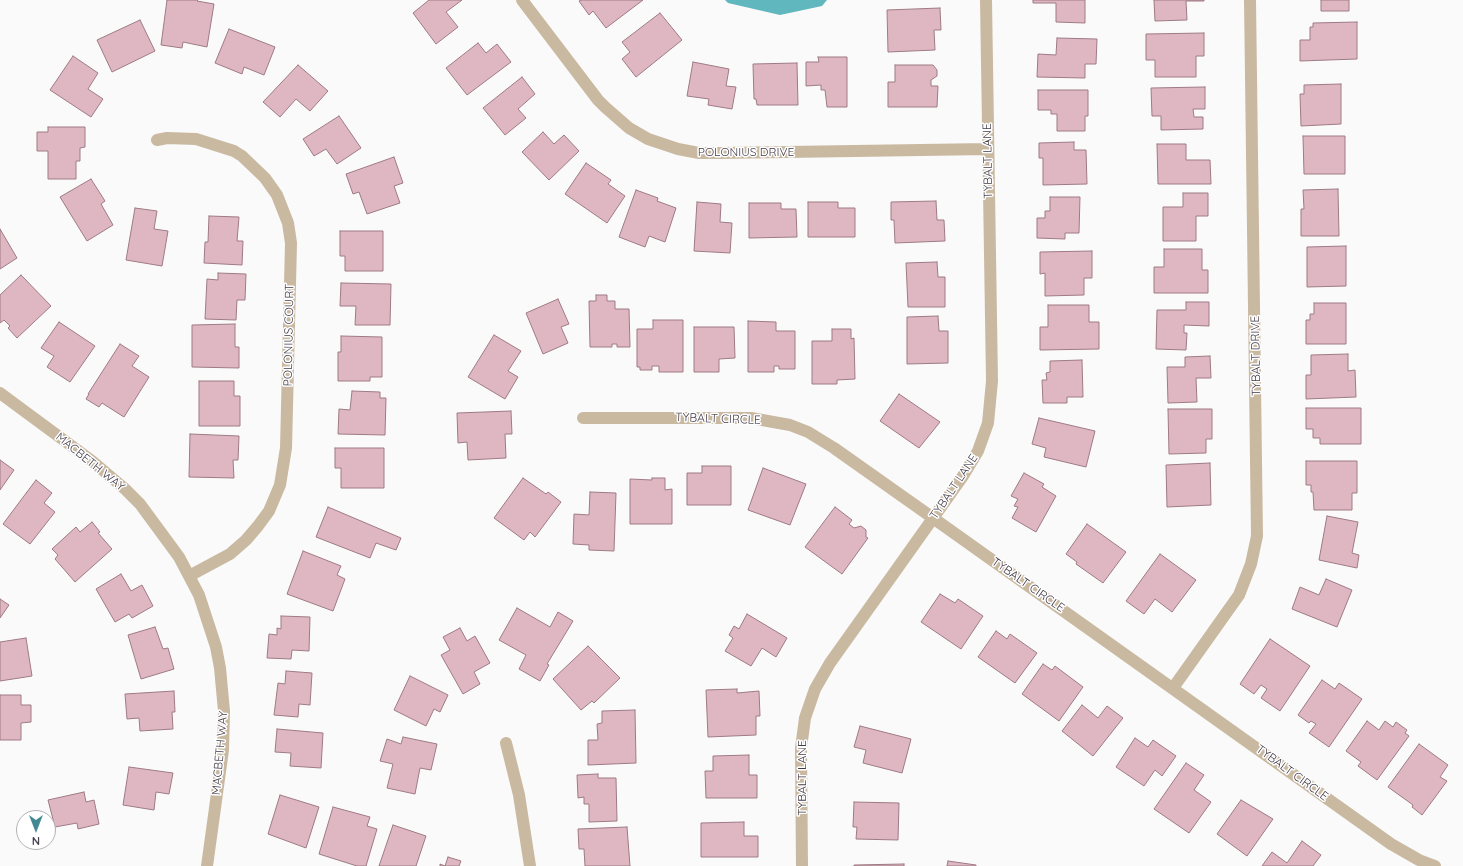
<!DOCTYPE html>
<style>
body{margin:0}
#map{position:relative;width:1463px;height:866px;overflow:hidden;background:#fafafa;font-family:Quicksand,sans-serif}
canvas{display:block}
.north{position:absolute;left:16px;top:810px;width:40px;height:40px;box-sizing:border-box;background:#fff;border:1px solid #b3b0b5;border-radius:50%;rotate:180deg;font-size:11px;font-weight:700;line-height:16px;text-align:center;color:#413a47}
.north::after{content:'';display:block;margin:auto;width:14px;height:18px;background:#428893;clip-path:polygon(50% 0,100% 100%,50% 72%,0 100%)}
</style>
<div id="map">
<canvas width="1463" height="866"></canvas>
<div class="north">N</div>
</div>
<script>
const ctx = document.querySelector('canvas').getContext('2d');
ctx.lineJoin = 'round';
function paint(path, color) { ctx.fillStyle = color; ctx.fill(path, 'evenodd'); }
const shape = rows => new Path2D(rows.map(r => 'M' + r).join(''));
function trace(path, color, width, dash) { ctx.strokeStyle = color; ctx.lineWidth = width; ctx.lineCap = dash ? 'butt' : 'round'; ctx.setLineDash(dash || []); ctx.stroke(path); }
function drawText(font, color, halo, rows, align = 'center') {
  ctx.font = font + ' Quicksand,sans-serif'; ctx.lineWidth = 3; ctx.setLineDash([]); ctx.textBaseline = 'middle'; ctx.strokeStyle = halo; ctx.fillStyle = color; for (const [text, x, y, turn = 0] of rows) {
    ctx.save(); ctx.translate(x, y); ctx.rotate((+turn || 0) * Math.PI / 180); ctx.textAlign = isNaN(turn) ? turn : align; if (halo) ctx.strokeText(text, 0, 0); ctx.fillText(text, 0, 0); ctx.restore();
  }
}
paint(shape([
 [725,0,827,0,822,6,780,15,728,3]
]), '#61b7be');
const building = shape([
 [167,0,198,0,197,1,214,4,207,47,183,42,182,48,161,45,167,0],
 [429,0,462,0,446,12,458,27,436,44,413,13,429,0],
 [581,0,643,0,606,28,593,11,589,15,579,1,581,0],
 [1033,0,1085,0,1085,23,1056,22,1056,3,1033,3,1033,0],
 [1154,0,1204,0,1204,1,1186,1,1187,20,1155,21,1154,0],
 [1321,0,1349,0,1349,11,1321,11,1321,0],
 [940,8,941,30,934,30,935,50,888,52,887,10,940,8],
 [660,13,682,40,636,77,622,59,630,52,622,42,660,13],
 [140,20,155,51,112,72,97,40,140,20],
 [1357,22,1357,59,1300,61,1300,40,1310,40,1310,27,1313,27,1313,23,1357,22],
 [229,29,275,47,264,75,244,67,242,74,215,63,229,29],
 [1204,33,1204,56,1196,56,1196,77,1155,77,1155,60,1146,60,1146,34,1204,33],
 [1057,38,1097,39,1096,64,1085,64,1085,78,1037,77,1038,54,1056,55,1057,38],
 [478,43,486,53,497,44,511,62,467,95,446,68,478,43],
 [73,56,98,73,88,89,103,99,91,117,50,90,73,56],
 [818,57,847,57,847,107,827,107,825,90,821,90,821,85,806,86,806,62,819,62,818,57],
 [693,62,729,69,726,86,736,87,732,109,708,105,709,99,687,96,693,62],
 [797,63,798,105,757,105,756,99,754,99,753,64,797,63],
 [298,65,328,91,310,111,296,99,280,117,263,102,298,65],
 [895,65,933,65,937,70,937,76,931,80,931,86,938,86,937,107,888,107,888,82,895,82,895,65],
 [522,77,535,94,518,109,526,118,505,135,483,108,522,77],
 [1341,84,1341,124,1301,126,1300,94,1304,94,1304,85,1341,84],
 [1205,87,1205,109,1193,109,1194,117,1203,117,1203,129,1161,130,1161,116,1152,116,1151,88,1205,87],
 [1038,90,1088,90,1088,116,1085,116,1085,131,1057,131,1057,114,1051,114,1051,110,1038,110,1038,90],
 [339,116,361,148,337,164,326,149,314,156,303,139,339,116],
 [48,127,85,127,85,147,80,148,80,161,76,161,76,179,48,179,48,151,37,151,37,132,48,132,48,127],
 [543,132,554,144,564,135,579,151,549,180,522,152,543,132],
 [1303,136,1345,136,1345,174,1304,174,1303,136],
 [1074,142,1074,150,1086,150,1087,184,1043,185,1043,158,1039,158,1039,143,1074,142],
 [1157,144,1186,144,1186,160,1210,160,1211,184,1158,184,1157,144],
 [394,157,403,183,394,186,400,203,367,214,359,192,353,194,346,174,394,157],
 [586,163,611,180,608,184,625,196,607,223,565,194,586,163],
 [91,179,105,201,101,204,113,225,87,241,60,197,91,179],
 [1338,189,1339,236,1301,236,1301,209,1304,209,1303,190,1338,189],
 [636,190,658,198,657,201,676,208,665,242,649,236,645,247,619,237,636,190],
 [1183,193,1208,193,1208,216,1196,216,1196,241,1163,241,1163,207,1183,207,1183,193],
 [1050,197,1080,197,1079,233,1065,233,1065,239,1037,238,1037,218,1045,218,1045,211,1050,211,1050,197],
 [936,201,937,220,944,220,945,241,895,243,894,220,891,220,891,202,936,201],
 [697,202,721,204,720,222,732,223,730,253,694,251,697,202],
 [808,202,838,202,838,208,855,208,855,237,808,237,808,202],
 [749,203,781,203,781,209,796,209,797,237,749,238,749,203],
 [135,208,157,211,154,229,168,231,162,266,126,260,135,208],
 [209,216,239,217,237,241,243,241,242,265,204,263,205,242,208,242,209,216],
 [0,229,17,258,0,269,0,229],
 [340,231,383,231,383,271,345,271,345,256,340,256,340,231],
 [1346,246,1346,286,1307,287,1307,247,1346,246],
 [1164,249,1202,249,1202,270,1208,270,1208,293,1154,293,1154,267,1164,267,1164,249],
 [1092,251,1092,278,1084,278,1084,295,1045,296,1045,273,1040,274,1040,252,1092,251],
 [937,262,938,277,945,277,945,307,908,307,906,263,937,262],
 [218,273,246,274,245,300,237,300,236,320,205,319,207,279,218,280,218,273],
 [21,275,51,306,17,338,8,328,10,326,4,320,0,323,0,295,21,275],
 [341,283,391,284,390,325,355,325,356,306,340,306,341,283],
 [596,295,607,295,607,301,615,301,615,309,629,309,630,347,617,347,617,344,612,344,612,347,590,347,589,301,596,301,596,295],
 [558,299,569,324,561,327,568,343,543,354,526,313,558,299],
 [1186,302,1209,302,1209,326,1184,325,1184,333,1187,333,1186,350,1156,349,1157,310,1186,310,1186,302],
 [1314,303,1346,303,1346,344,1306,344,1306,320,1310,320,1310,314,1314,314,1314,303],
 [1048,305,1089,305,1089,322,1099,322,1099,349,1040,350,1040,327,1048,327,1048,305],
 [938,316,939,331,948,331,948,363,907,364,907,317,938,316],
 [653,320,683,320,683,372,659,372,659,366,652,366,652,370,640,370,640,367,637,367,637,329,653,329,653,320],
 [748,321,776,322,776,331,795,331,795,369,779,369,779,366,774,366,774,372,748,372,748,321],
 [59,322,95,346,70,382,47,367,54,356,41,348,59,322],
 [235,324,235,347,239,347,239,368,192,367,192,325,235,324],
 [694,327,734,327,735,358,719,359,719,372,694,372,694,327],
 [832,329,851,329,851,339,854,338,855,379,837,380,837,384,812,384,812,341,832,341,832,329],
 [494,335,521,351,508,371,518,377,505,399,468,377,494,335],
 [341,336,382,337,382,377,370,377,370,381,338,381,338,352,341,352,341,336],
 [120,344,139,356,132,366,149,377,124,417,102,403,99,407,86,399,89,394,88,394,120,344],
 [1348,354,1348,371,1355,370,1356,397,1306,399,1306,375,1311,375,1311,355,1348,354],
 [1210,356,1211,378,1196,378,1197,402,1168,403,1167,367,1185,367,1185,357,1210,356],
 [1082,360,1083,397,1067,397,1067,403,1043,403,1042,380,1047,380,1046,373,1050,372,1050,361,1082,360],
 [199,381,234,381,234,396,240,396,240,426,199,426,199,381],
 [352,391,380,392,380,398,386,398,385,435,338,434,339,409,350,410,352,391],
 [899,394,940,422,919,448,880,421,899,394],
 [1306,408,1361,408,1361,444,1320,444,1320,438,1313,438,1313,429,1306,429,1306,408],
 [1168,409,1212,409,1212,439,1206,439,1206,453,1169,454,1168,409],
 [511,411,512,434,505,434,506,458,468,460,467,442,458,443,457,413,511,411],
 [1039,418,1095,431,1086,467,1044,457,1046,448,1032,444,1039,418],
 [190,434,239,436,238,460,233,460,234,478,189,477,190,434],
 [335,448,384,448,384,488,341,488,341,468,335,468,335,448],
 [0,460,14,470,0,490,0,460],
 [1306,461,1357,461,1357,493,1352,493,1352,510,1314,510,1313,492,1311,492,1311,485,1306,485,1306,461],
 [1210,463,1211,505,1167,507,1166,465,1210,463],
 [702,466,731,466,731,505,687,505,687,473,702,473,702,466],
 [763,468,806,484,790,525,748,510,763,468],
 [1024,473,1044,484,1042,487,1056,496,1036,532,1012,518,1018,507,1014,506,1018,499,1011,496,1024,473],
 [523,478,546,494,548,492,561,502,535,537,530,532,524,540,494,518,523,478],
 [652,478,665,478,665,490,672,489,672,524,630,524,630,479,652,480,652,478],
 [36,480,52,493,44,503,55,512,30,544,3,524,36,480],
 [590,492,616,493,614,551,589,550,589,545,573,544,574,514,589,515,590,492],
 [328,507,401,538,396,550,376,543,370,558,316,537,328,507],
 [835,507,852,520,849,524,854,528,861,526,866,530,866,537,868,538,842,574,805,547,835,507],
 [1327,516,1358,522,1352,553,1359,555,1357,568,1319,560,1327,516],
 [92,522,100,532,98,533,112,549,75,582,55,559,58,555,52,549,76,527,80,532,92,522],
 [1087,524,1126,552,1103,583,1076,564,1077,562,1066,554,1087,524],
 [303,551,341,566,337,575,345,579,333,611,287,594,303,551],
 [1160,554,1196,580,1172,612,1155,599,1144,614,1126,601,1160,554],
 [121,574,131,591,142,585,153,606,132,618,129,614,115,622,96,589,121,574],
 [1326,579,1352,590,1337,627,1292,609,1300,587,1319,595,1326,579],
 [940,594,955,603,958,599,983,616,961,649,921,622,940,594],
 [0,599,9,605,0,618,0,599],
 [517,608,550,627,558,612,573,621,547,664,549,665,540,681,519,669,526,655,499,640,517,608],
 [747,614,787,638,776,657,762,648,751,666,725,651,733,638,729,635,734,626,739,629,747,614],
 [281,616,310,617,309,651,292,650,291,659,267,658,269,634,277,635,277,628,281,629,281,616],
 [155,627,163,649,168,648,174,669,141,679,128,635,155,627],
 [460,628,467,641,475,636,490,663,474,672,480,684,463,694,441,655,450,650,443,637,460,628],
 [996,631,1007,639,1010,634,1037,653,1015,683,978,657,996,631],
 [26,638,32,676,0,681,0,642,26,638],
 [1270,639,1310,666,1280,711,1261,698,1267,689,1261,685,1254,694,1240,684,1270,639],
 [588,646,620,678,594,703,592,701,581,710,553,679,588,646],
 [1043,664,1052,670,1055,666,1083,687,1059,721,1022,694,1043,664],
 [286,671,312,673,310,705,299,704,298,717,274,715,278,683,285,684,286,671],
 [410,676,448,695,440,712,434,709,426,726,394,710,410,676],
 [1322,680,1335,689,1339,683,1362,699,1329,747,1309,733,1316,724,1311,721,1309,723,1298,715,1322,680],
 [737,689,737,693,759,691,760,716,756,716,756,735,708,737,706,690,737,689],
 [174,691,175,712,172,712,173,729,140,731,139,718,127,719,125,694,174,691],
 [0,695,21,695,21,705,31,705,31,722,21,723,21,740,0,740,0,695],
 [1082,705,1098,718,1107,706,1123,718,1093,756,1062,731,1082,705],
 [635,710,636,763,588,765,588,740,598,740,597,724,602,723,602,711,635,710],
 [1367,721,1379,730,1385,721,1393,727,1396,722,1407,730,1405,733,1409,736,1377,780,1358,766,1361,762,1346,751,1367,721],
 [860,726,911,739,902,773,863,763,866,750,854,747,860,726],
 [277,729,323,733,321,768,290,766,291,753,275,752,277,729],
 [403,737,437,744,431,770,420,768,415,794,387,788,393,764,380,761,387,739,401,744,403,737],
 [1135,738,1148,747,1153,740,1176,756,1162,776,1155,770,1144,786,1116,767,1135,738],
 [1419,744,1448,765,1440,777,1447,781,1422,815,1412,807,1413,805,1388,787,1419,744],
 [749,755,749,775,757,775,757,798,706,798,705,771,713,771,713,756,749,755],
 [1186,763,1204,775,1194,790,1211,802,1189,833,1154,809,1186,763],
 [129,767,173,773,169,794,156,792,154,810,123,805,129,767],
 [598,774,598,778,616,778,617,821,589,822,589,804,584,804,584,797,578,798,577,775,598,774],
 [84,792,86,802,94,800,99,824,78,829,77,823,55,827,48,800,84,792],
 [280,795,319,807,306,848,268,834,280,795],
 [1241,800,1273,819,1247,856,1217,834,1241,800],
 [854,802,899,803,898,840,856,839,857,827,853,827,854,802],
 [333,807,370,817,367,826,377,829,366,866,357,866,319,854,333,807],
 [744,822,744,836,758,836,758,857,701,857,701,823,744,822],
 [393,825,426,836,416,866,379,866,393,825],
 [627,827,630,866,585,866,584,849,579,849,578,829,627,827],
 [1302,841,1321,855,1313,866,1262,866,1272,852,1287,863,1302,841],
 [448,857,461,861,459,866,440,866,440,864,445,866,448,857],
 [948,861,976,865,976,866,947,866,948,861],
 [904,864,904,866,854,866,854,865,904,864]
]);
paint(building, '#dfb7c3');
trace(building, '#9e7a84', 1);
trace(shape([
 [522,0,598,100,605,107,629,128,648,139,678,149,699,153,720,153,988,149],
 [157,140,167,138,196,139,234,151,242,156,265,178,277,195,288,223,291,243,286,448,280,485,269,511,258,526,246,540,230,554,189,576],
 [0,393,92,461,125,489,140,504,179,557,199,595,216,647,220,668,224,711,223,750,207,866],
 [583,418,751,418,790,425,808,432,834,448,933,518,1391,844,1419,860,1435,866],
 [1173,688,1239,595,1251,564,1257,536,1250,0],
 [506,743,519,795,530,866],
 [802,866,801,748,805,718,815,689,830,663,963,476,978,451,988,423,992,381,986,0]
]), '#cab9a1', 12);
drawText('12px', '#413a47', '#fff', [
 ["POLONIUS DRIVE",746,152],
 ["TYBALT LANE",988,161,-91],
 ["POLONIUS COURT",289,335,-89],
 ["TYBALT DRIVE",1256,356,-91],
 ["TYBALT CIRCLE",718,419,2],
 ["MACBETH WAY",90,462,39],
 ["TYBALT LANE",954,487,-56],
 ["TYBALT CIRCLE",1028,585,35],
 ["MACBETH WAY",220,753,-85],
 ["TYBALT CIRCLE",1292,773,36],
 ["TYBALT LANE",802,778,-90]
]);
</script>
